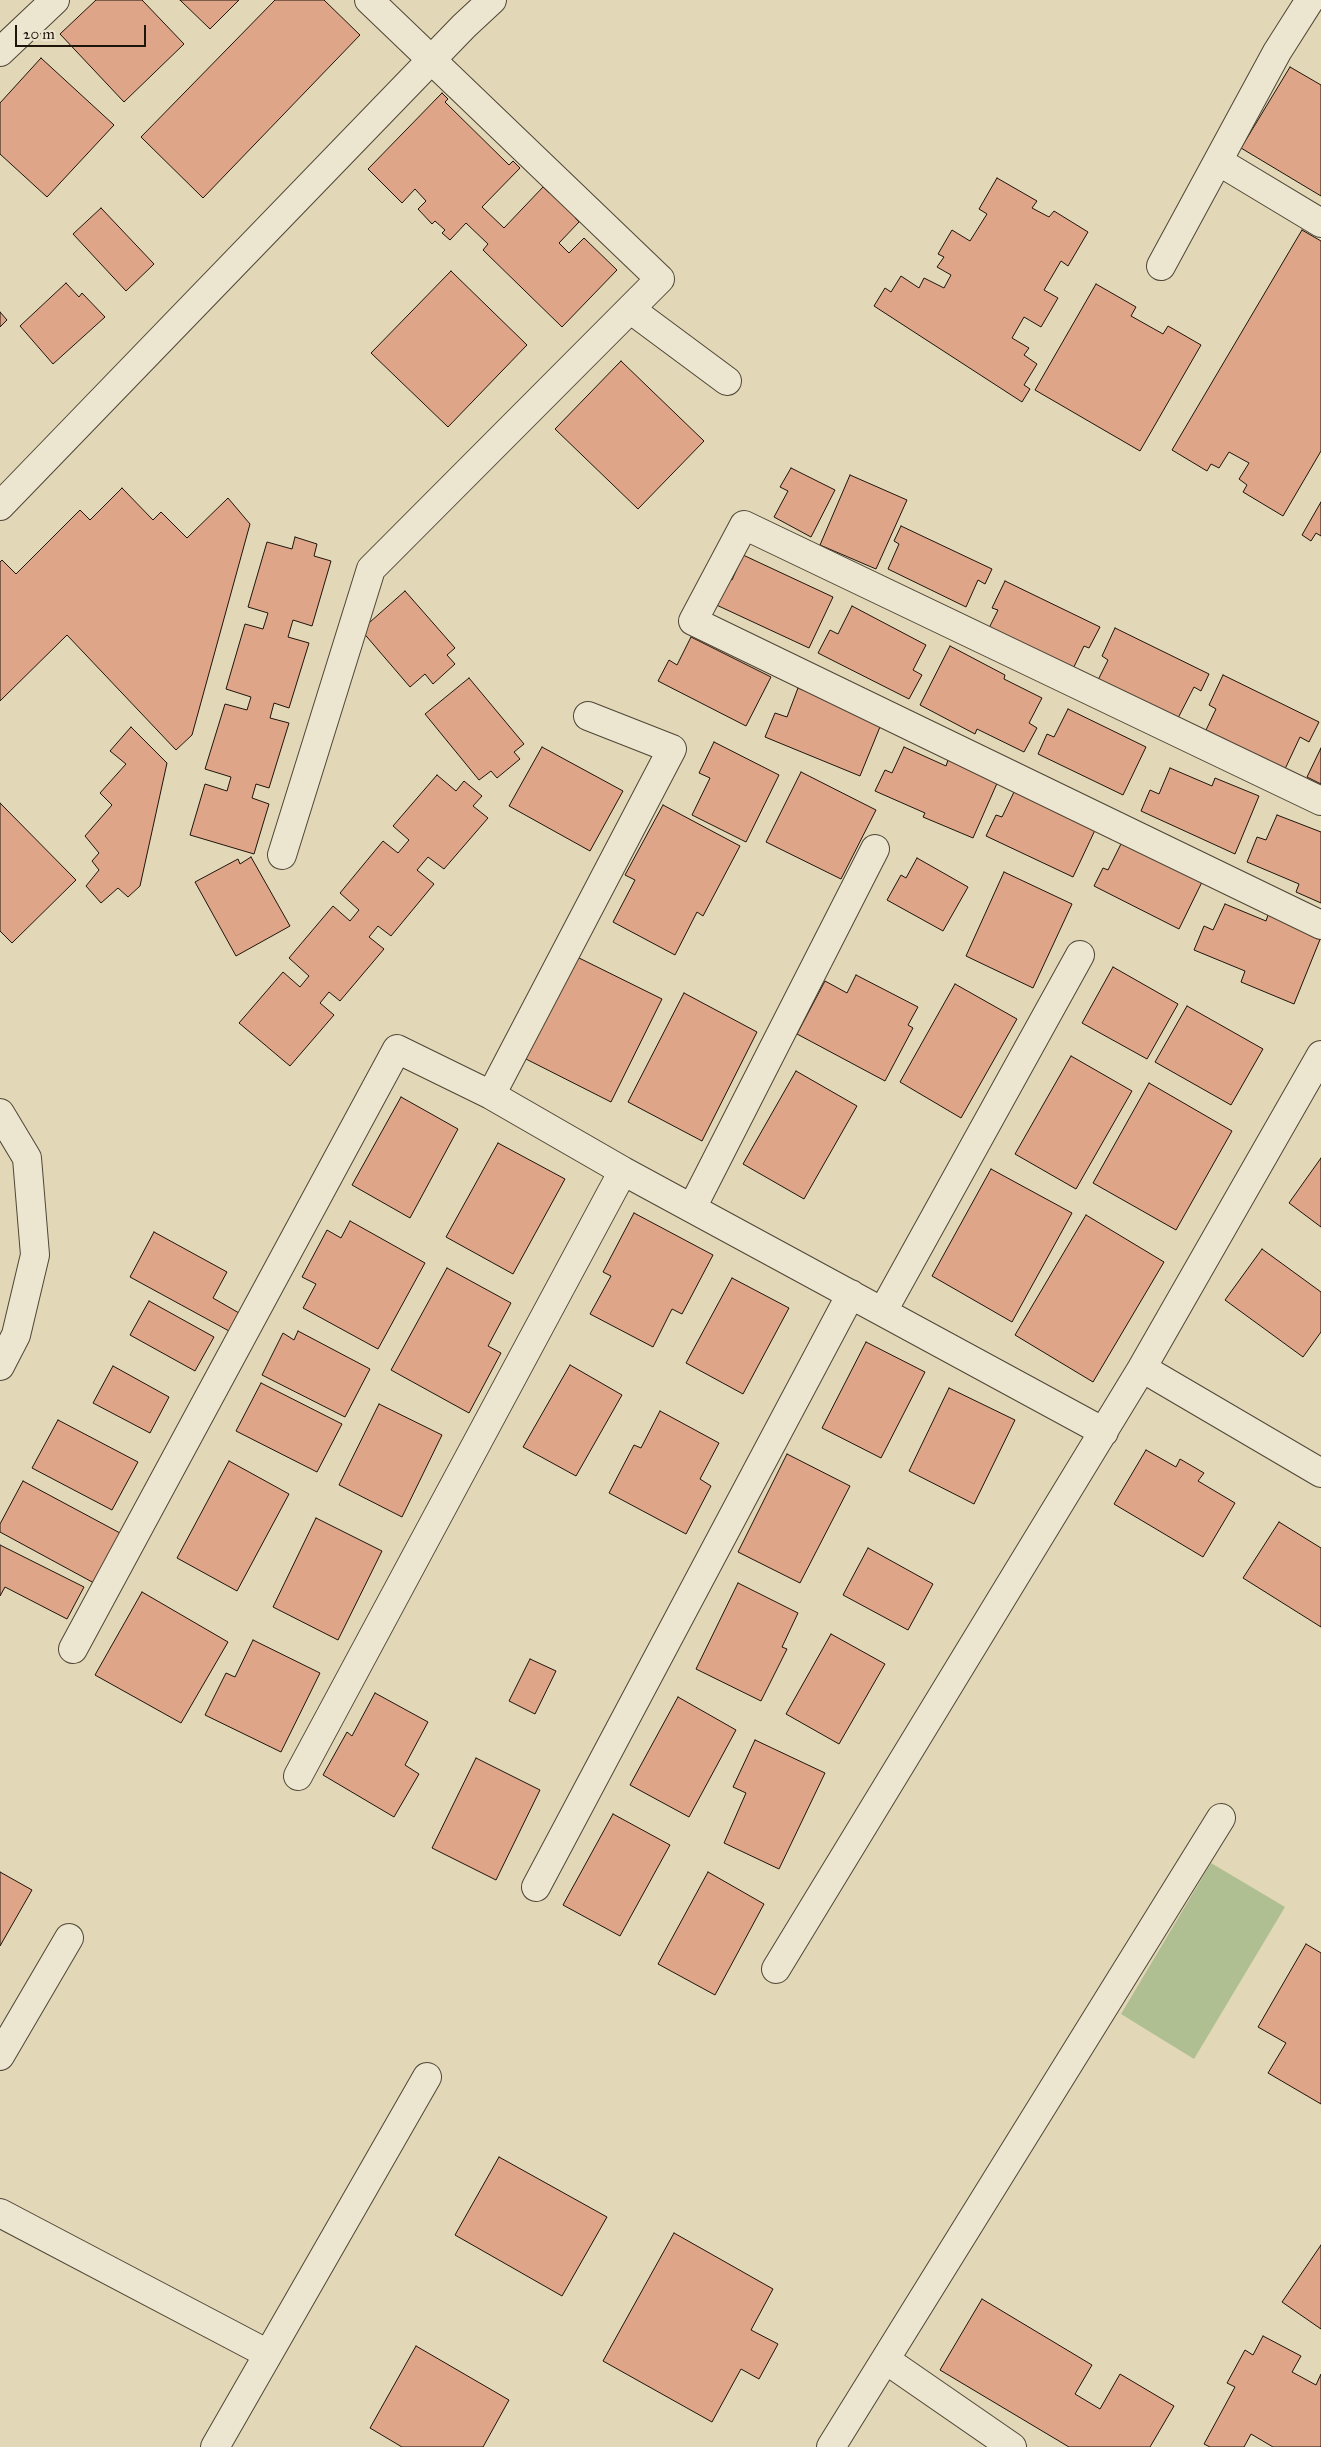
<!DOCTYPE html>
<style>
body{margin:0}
#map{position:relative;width:1321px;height:2447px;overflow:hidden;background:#e2d7b6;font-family:"IM FELL Great Primer",serif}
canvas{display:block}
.scale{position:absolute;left:15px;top:25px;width:131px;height:22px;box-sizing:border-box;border:2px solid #1e150b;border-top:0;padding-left:6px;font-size:15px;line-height:18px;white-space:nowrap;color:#1e150b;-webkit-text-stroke:4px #ece5d0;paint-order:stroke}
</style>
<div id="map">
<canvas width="1321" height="2447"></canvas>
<div class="scale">20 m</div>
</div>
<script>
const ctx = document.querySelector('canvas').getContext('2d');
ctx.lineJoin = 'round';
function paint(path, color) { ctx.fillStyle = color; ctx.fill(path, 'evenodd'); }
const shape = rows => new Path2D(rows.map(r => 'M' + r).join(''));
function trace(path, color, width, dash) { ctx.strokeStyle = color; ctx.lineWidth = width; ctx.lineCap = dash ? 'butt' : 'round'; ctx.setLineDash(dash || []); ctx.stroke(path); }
paint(shape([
 [1211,1863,1285,1907,1194,2059,1121,2014]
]), '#afbf91');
const building = shape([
 [96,0,142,0,184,44,124,102,60,34,96,0],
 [180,0,239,0,210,29,180,0],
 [275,0,324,0,360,35,203,198,141,137,275,0],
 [41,58,114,125,47,197,0,154,0,103,41,58],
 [1290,67,1321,85,1321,196,1241,148,1290,67],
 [442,93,448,99,445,102,509,165,513,161,520,168,482,207,504,228,543,187,549,193,559,184,584,209,575,218,579,222,559,243,569,253,584,238,617,270,562,327,483,250,488,244,466,223,450,240,442,233,445,230,435,221,432,224,418,209,426,201,415,189,402,203,368,169,442,93],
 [997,178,1037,201,1032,208,1049,217,1054,211,1088,232,1068,266,1061,261,1044,290,1058,298,1041,327,1024,317,1012,338,1029,348,1024,355,1037,364,1024,385,1030,389,1022,402,874,306,885,288,891,292,901,276,919,288,924,278,944,288,951,275,937,267,944,257,938,254,952,230,970,241,987,214,979,209,997,178],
 [101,208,154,264,126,291,73,234,101,208],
 [1302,230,1321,241,1321,451,1283,516,1243,492,1247,485,1239,479,1249,463,1229,452,1219,468,1211,464,1207,471,1172,450,1302,230],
 [451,271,527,345,448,427,371,353,451,271],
 [66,283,79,297,82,293,105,317,53,364,20,326,66,283],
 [1096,284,1136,307,1131,316,1163,334,1168,326,1201,345,1140,451,1035,390,1096,284],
 [0,312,7,320,0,327,0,312],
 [621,361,704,441,638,509,555,429,621,361],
 [791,468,835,490,811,537,774,517,788,491,780,487,791,468],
 [850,475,907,500,876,569,820,545,850,475],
 [122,488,153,520,161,512,187,538,228,498,250,524,192,735,176,750,67,635,0,701,0,562,2,560,16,574,80,510,90,520,122,488],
 [1321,502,1321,536,1316,533,1311,541,1302,535,1321,502],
 [901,526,992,569,985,584,978,580,966,607,888,569,899,544,894,541,901,526],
 [295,537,317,544,314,556,331,561,312,626,293,620,288,637,309,643,289,708,274,703,270,718,289,723,269,788,256,784,252,798,269,804,254,854,190,835,205,784,227,791,231,777,205,769,225,704,247,710,251,697,226,689,245,624,263,629,268,613,248,607,267,542,292,549,295,537],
 [743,555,833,597,809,648,710,602,722,575,732,580,743,555],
 [1005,581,1100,627,1089,648,1084,646,1071,673,987,632,998,610,992,608,1005,581],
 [405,591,455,648,447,655,455,664,433,684,425,674,410,687,361,630,405,591],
 [852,606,926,645,913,670,922,675,909,699,818,653,830,630,838,634,852,606],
 [1115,628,1209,674,1201,691,1194,687,1178,718,1098,680,1108,660,1102,656,1115,628],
 [691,637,771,677,746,726,658,681,669,660,677,665,691,637],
 [950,646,1005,675,1004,679,1042,698,1029,723,1037,728,1024,752,977,729,975,734,920,705,950,646],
 [1223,675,1319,722,1309,742,1300,737,1285,769,1206,730,1216,709,1209,705,1223,675],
 [469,678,524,744,514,752,520,759,497,778,491,771,479,780,425,714,469,678],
 [798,688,882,722,860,776,765,737,775,713,787,717,798,688],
 [1068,709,1146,747,1123,795,1038,754,1047,734,1054,737,1068,709],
 [131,727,167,763,140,886,128,897,118,888,101,903,86,886,99,870,92,861,99,853,85,836,112,805,100,793,126,764,110,751,131,727],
 [714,742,779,775,746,842,692,815,710,778,699,773,714,742],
 [542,747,623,791,590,851,509,806,542,747],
 [904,747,946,766,948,760,998,781,973,838,923,817,925,813,875,791,885,770,892,773,904,747],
 [1321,748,1321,784,1307,777,1321,748],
 [1170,768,1212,786,1215,778,1259,796,1235,854,1141,811,1150,790,1159,794,1170,768],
 [801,772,876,810,841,879,766,842,801,772],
 [437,775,456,791,464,781,482,796,473,806,488,818,444,869,428,857,417,870,434,884,391,936,378,926,369,937,384,949,340,1001,329,992,320,1003,334,1015,290,1066,239,1023,283,972,300,987,309,976,289,958,333,906,350,921,359,910,340,893,383,841,398,853,409,840,393,826,437,775],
 [1015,790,1096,828,1073,877,986,836,996,815,1002,817,1015,790],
 [0,803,76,880,12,943,0,931,0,803],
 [663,805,740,846,703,916,697,912,675,955,613,922,635,880,625,875,663,805],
 [1277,815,1321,832,1321,903,1296,892,1299,884,1247,862,1257,837,1266,840,1277,815],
 [1122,842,1202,882,1179,929,1094,886,1103,868,1108,870,1122,842],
 [251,857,290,926,236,956,195,882,238,859,240,864,251,857],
 [917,858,968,887,943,931,887,900,901,875,906,878,917,858],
 [1004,872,1072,904,1033,988,966,956,1004,872],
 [1225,904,1266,921,1268,915,1321,937,1294,1004,1241,982,1245,971,1194,950,1204,926,1213,930,1225,904],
 [575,956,662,999,611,1102,524,1058,575,956],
 [1113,967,1178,1004,1147,1059,1082,1023,1113,967],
 [856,975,918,1007,908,1025,913,1028,885,1081,797,1034,825,981,847,993,856,975],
 [955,984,1017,1019,961,1118,900,1082,955,984],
 [684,993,757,1032,702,1141,628,1102,684,993],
 [1187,1006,1263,1049,1231,1105,1155,1062,1187,1006],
 [1071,1056,1132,1091,1076,1189,1015,1154,1071,1056],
 [796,1071,857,1106,804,1199,743,1164,796,1071],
 [1149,1083,1232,1131,1176,1230,1093,1183,1149,1083],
 [401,1097,458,1129,410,1218,352,1185,401,1097],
 [498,1143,565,1179,513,1274,446,1237,498,1143],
 [1321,1158,1321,1227,1289,1203,1321,1158],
 [991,1169,1072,1213,1012,1322,932,1276,991,1169],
 [634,1213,713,1255,682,1314,672,1309,653,1347,590,1314,611,1276,603,1272,634,1213],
 [1086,1215,1164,1262,1093,1382,1015,1335,1086,1215],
 [350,1221,425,1263,378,1349,303,1308,316,1284,302,1277,327,1230,341,1238,350,1221],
 [154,1232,227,1272,213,1298,239,1313,229,1331,130,1277,154,1232],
 [1262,1249,1321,1292,1321,1332,1303,1357,1225,1300,1262,1249],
 [447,1268,511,1303,488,1346,501,1353,469,1413,391,1370,447,1268],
 [732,1278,789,1308,743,1394,686,1363,732,1278],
 [149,1301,214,1337,195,1371,130,1335,149,1301],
 [298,1331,370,1369,345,1417,262,1375,283,1333,294,1340,298,1331],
 [866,1342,925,1372,881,1458,822,1428,866,1342],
 [570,1365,622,1395,576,1476,523,1447,570,1365],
 [113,1366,169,1397,150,1433,93,1403,113,1366],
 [261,1383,342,1424,317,1472,236,1431,261,1383],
 [949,1388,1015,1420,974,1504,909,1471,949,1388],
 [379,1404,442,1435,402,1517,339,1485,379,1404],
 [660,1411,719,1443,700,1479,711,1486,686,1534,609,1493,634,1445,641,1448,660,1411],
 [58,1420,138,1462,112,1510,32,1468,58,1420],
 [1146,1450,1176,1467,1180,1459,1204,1473,1198,1481,1235,1503,1203,1557,1114,1504,1146,1450],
 [787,1454,850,1486,800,1583,738,1552,787,1454],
 [229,1461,289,1494,237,1591,177,1558,229,1461],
 [23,1481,120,1533,94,1583,0,1532,0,1524,23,1481],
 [316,1518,382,1551,338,1640,273,1607,316,1518],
 [1279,1522,1321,1548,1321,1627,1243,1578,1279,1522],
 [0,1545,84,1587,67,1619,5,1587,0,1596,0,1545],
 [868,1548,933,1584,908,1630,843,1595,868,1548],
 [738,1583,798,1613,782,1647,787,1649,761,1701,696,1669,738,1583],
 [142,1592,228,1642,181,1723,95,1675,142,1592],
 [831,1634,885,1664,839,1744,786,1714,831,1634],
 [253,1640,320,1673,281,1752,205,1715,226,1673,235,1677,253,1640],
 [530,1659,556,1671,535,1714,509,1701,530,1659],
 [375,1693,428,1722,405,1765,419,1774,394,1817,323,1775,347,1732,352,1736,375,1693],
 [678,1697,736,1730,689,1817,630,1785,678,1697],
 [755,1740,825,1773,779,1869,724,1843,746,1793,733,1787,755,1740],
 [476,1758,540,1790,496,1880,432,1848,476,1758],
 [613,1814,670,1845,620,1936,563,1905,613,1814],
 [0,1872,32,1890,0,1946,0,1872],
 [708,1872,764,1904,715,1995,658,1964,708,1872],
 [1306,1944,1321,1953,1321,2104,1268,2073,1286,2043,1258,2027,1306,1944],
 [499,2157,607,2217,562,2296,455,2235,499,2157],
 [674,2233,773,2289,751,2330,778,2344,759,2379,741,2369,712,2422,603,2361,674,2233],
 [1321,2245,1321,2329,1282,2302,1321,2245],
 [982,2299,1092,2365,1075,2394,1100,2409,1120,2374,1174,2406,1150,2447,1069,2447,940,2370,982,2299],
 [1263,2336,1301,2356,1292,2372,1316,2385,1321,2374,1321,2447,1273,2447,1251,2434,1244,2447,1210,2447,1204,2444,1235,2387,1227,2383,1245,2350,1253,2355,1263,2336],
 [416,2346,509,2400,483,2447,402,2447,370,2428,416,2346]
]);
paint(building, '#dfa589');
trace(building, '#1e150b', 1);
const minor = shape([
 [0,52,55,0],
 [1218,161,1321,223],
 [1161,266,1277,52,1310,0],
 [630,309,727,381],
 [0,506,464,26,492,0],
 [1321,801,744,525,693,621,1321,925],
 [282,855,371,569,660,279,369,0],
 [491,1095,672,749,588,716],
 [0,1113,27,1158,35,1255,16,1335,0,1366],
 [692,1208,875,849],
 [883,1311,1080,955],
 [1142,1368,1321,1473],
 [73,1649,397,1049,491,1095,623,1171,1104,1432],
 [298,1776,623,1171],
 [536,1887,851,1294],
 [776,1969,1142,1368,1321,1055],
 [0,2056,69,1938],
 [0,2213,268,2354],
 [886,2360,1012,2447],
 [215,2447,427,2077],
 [831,2447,1221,1818]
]);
trace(minor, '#4f4636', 30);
trace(minor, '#ece5d0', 28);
</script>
